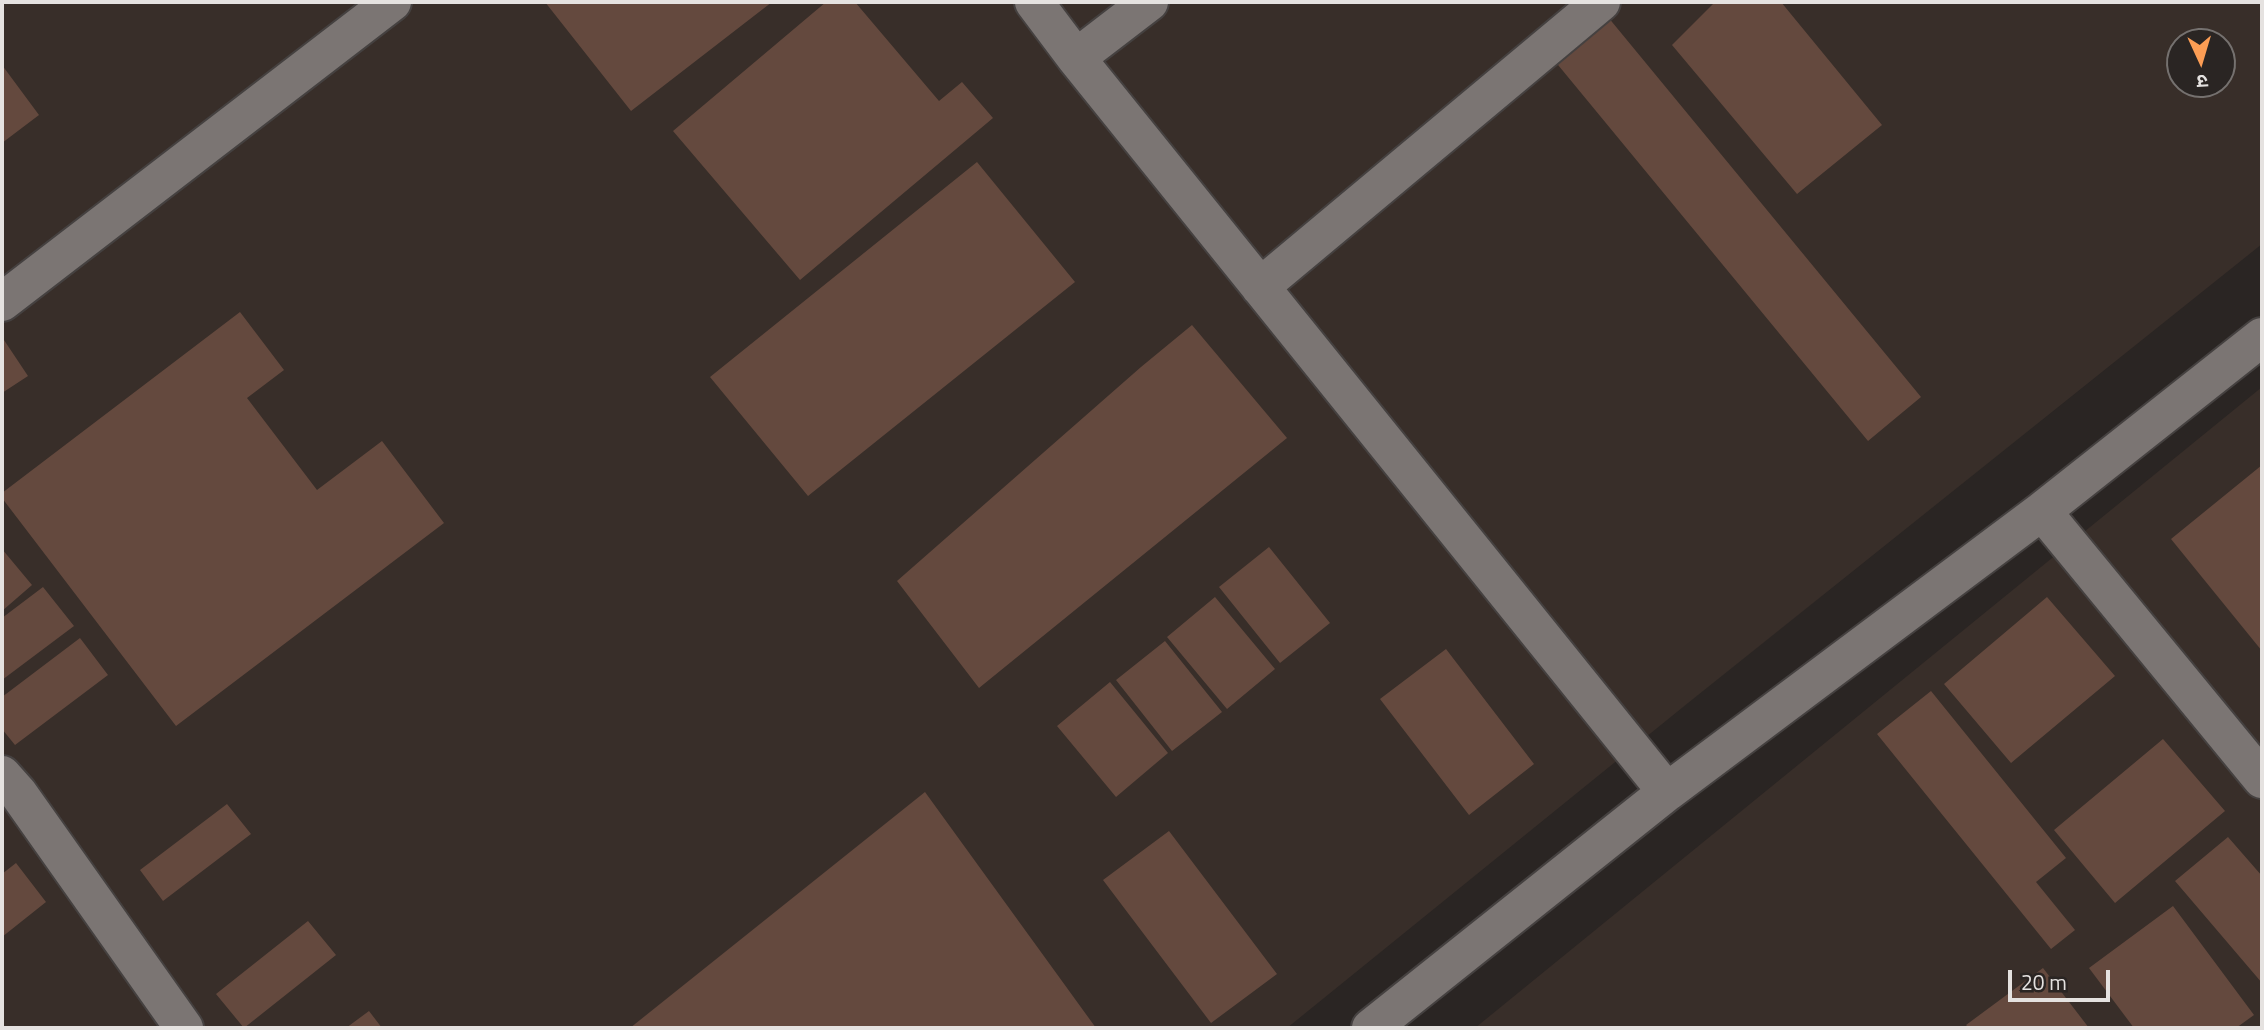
<!DOCTYPE html>
<meta charset="utf-8">
<style>
body{margin:0}
#map{position:relative;width:2264px;height:1030px;overflow:hidden;background:#2a2523;font-family:"Titillium Web","Noto Sans Devanagari",sans-serif}
canvas{display:block}
.frame{position:absolute;inset:0;border:4px solid #e5e2e0;pointer-events:none}
.north{position:absolute;left:2166px;top:28px;width:70px;height:70px;box-sizing:border-box;background:#2a2523;border:2px solid #75716f;border-radius:50%;rotate:176deg;font-size:19px;font-weight:700;line-height:28px;text-align:center;color:#e5e2e0}
.north::after{content:'';display:block;margin:auto;width:24px;height:32px;background:#fc9d54;clip-path:polygon(50% 0,100% 100%,50% 72%,0 100%)}
.scale{position:absolute;left:2008px;top:970px;width:102px;height:32px;box-sizing:border-box;border:4px solid #e5e2e0;border-top:0;padding-left:9px;font-size:21px;line-height:24px;white-space:nowrap;color:#e5e2e0;-webkit-text-stroke:5px #2a2523;paint-order:stroke}
</style>
<div id="map">
<canvas width="2264" height="1030"></canvas>
<div class="frame"></div>
<div class="north">उ</div>
<div class="scale">20 m</div>
</div>
<script>
const ctx = document.querySelector('canvas').getContext('2d');
ctx.lineJoin = 'round';
function paint(path, color) { ctx.fillStyle = color; ctx.fill(path, 'evenodd'); }
const shape = rows => new Path2D(rows.map(r => 'M' + r).join(''));
function trace(path, color, width, dash) { ctx.strokeStyle = color; ctx.lineWidth = width; ctx.lineCap = dash ? 'butt' : 'round'; ctx.setLineDash(dash || []); ctx.stroke(path); }
paint(shape([
 [2,2,2262,2,2262,244,1688,703,1287,1028,2,1028],
 [2180,42,2222,42,2222,84,2180,84],
 [2262,387,2262,1028,1475,1028]
]), '#382e29');
paint(shape([
 [545,2,772,2,631,111],
 [826,2,855,2,939,101,962,82,993,118,800,280,673,131],
 [1715,2,1781,2,1882,125,1797,194,1672,45],
 [1603,11,1921,397,1868,441,1549,54],
 [2,65,39,115,2,143],
 [977,162,1075,282,808,496,710,377],
 [240,312,284,370,247,398,317,490,382,441,444,523,176,726,2,498,2,493],
 [1192,325,1287,438,979,688,897,581,1141,367],
 [2,337,28,376,2,393],
 [2262,465,2262,651,2171,539],
 [1269,547,1330,623,1280,663,1219,587],
 [2,549,32,585,2,611],
 [43,587,74,626,2,680,2,618],
 [1215,597,1275,669,1227,709,1167,637],
 [2047,597,2115,676,2011,763,1944,684],
 [80,638,108,675,15,745,2,729,2,697],
 [1165,641,1222,712,1172,751,1116,680],
 [1446,649,1534,764,1469,815,1380,699],
 [1110,682,1168,753,1116,797,1057,726],
 [1931,691,2066,858,2036,882,2075,930,2051,949,1877,734],
 [2163,739,2225,811,2115,903,2054,830],
 [925,792,1096,1028,630,1028],
 [227,804,251,834,163,901,140,870],
 [1169,831,1277,974,1211,1023,1103,880],
 [2228,837,2262,876,2262,983,2175,881],
 [16,863,46,902,2,937,2,874],
 [2173,906,2254,1015,2236,1028,2134,1028,2089,968],
 [308,921,336,955,244,1028,216,994],
 [2043,968,2089,1028,1969,1028,1966,1025],
 [369,1011,382,1028,346,1028]
]), '#64493e');
const minor = shape([
 [1034,2,1076,58,1667,792],
 [1076,58,1149,2],
 [1260,287,1601,2],
 [2,302,392,2],
 [2042,511,2262,779],
 [2,775,18,793,184,1028],
 [1371,1028,1667,792,2042,511,2262,337]
]);
trace(minor, '#454140', 42);
trace(minor, '#7b7573', 38);
</script>
